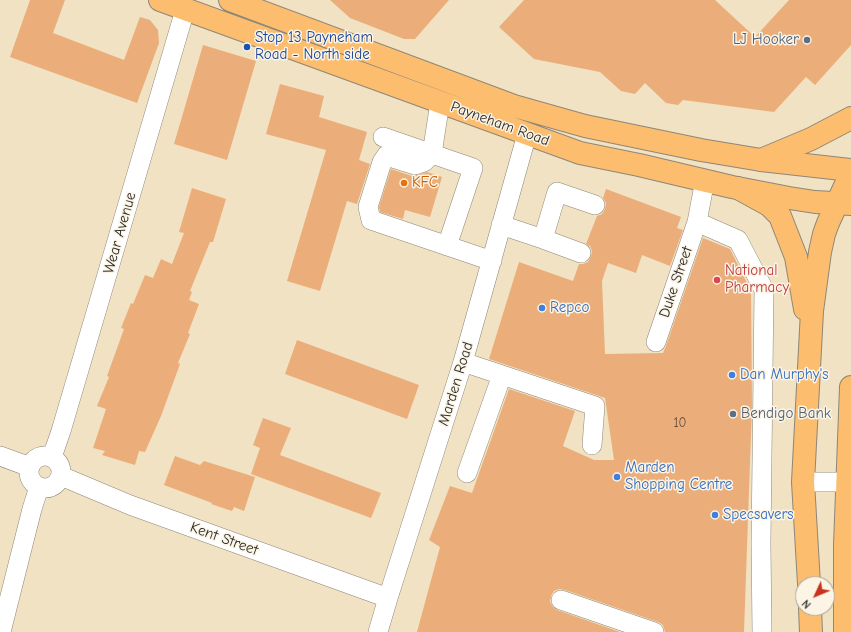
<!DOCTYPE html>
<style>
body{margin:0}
#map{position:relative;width:851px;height:632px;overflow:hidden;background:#f0e2c3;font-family:"Comic Neue",sans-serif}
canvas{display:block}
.north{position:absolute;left:795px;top:576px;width:40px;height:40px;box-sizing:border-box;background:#fcf5e5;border:1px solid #a8a49b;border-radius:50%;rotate:226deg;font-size:11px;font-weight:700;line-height:16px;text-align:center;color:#2b2b2b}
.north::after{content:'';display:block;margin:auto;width:14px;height:18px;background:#c8321e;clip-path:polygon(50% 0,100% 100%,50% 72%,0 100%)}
</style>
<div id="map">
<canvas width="851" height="632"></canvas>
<div class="north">N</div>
</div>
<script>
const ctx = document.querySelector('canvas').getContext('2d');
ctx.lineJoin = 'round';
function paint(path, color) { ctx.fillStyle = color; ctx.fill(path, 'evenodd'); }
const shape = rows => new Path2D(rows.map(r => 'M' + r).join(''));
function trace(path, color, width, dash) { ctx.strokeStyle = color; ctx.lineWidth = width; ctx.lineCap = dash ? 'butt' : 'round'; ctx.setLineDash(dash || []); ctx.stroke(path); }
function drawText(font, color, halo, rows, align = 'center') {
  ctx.font = font + ' "Comic Neue",sans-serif'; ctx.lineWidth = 3; ctx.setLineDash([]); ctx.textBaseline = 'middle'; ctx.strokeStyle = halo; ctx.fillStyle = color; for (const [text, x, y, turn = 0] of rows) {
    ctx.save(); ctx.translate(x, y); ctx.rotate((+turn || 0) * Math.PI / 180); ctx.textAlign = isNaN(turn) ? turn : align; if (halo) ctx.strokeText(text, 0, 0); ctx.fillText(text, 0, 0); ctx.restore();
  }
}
paint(shape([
 [30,0,65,0,53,33,124,60,140,17,150,20,158,30,159,43,137,103,10,57],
 [330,0,449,0,415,39,404,39,350,18],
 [524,0,715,0,755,37,789,0,851,0,851,45,815,85,806,77,774,112,683,100,678,105,666,103,645,83,635,94,621,91,600,72,534,59,499,27],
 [203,45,256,61,227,160,174,144],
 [280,84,324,96,319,117,367,132,359,160,370,164,357,204,347,201,320,291,287,281,326,150,266,134],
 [391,169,412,176,418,175,427,172,442,177,430,217,405,210,403,219,380,212,379,207],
 [192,188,226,199,213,242,210,242,190,291,192,292,189,300,199,304,188,333,190,334,178,363,180,364,161,416,145,452,139,451,135,465,102,455,105,451,93,448,106,409,97,406,109,377,107,376,124,329,121,328,131,303,133,304,145,275,153,278,161,259,172,264,184,233,179,232],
 [606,189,681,217,677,228,683,230,670,266,642,255,636,273,608,263,602,281,605,354,663,353,666,346,703,238,730,249,751,291,752,406,744,632,665,632,663,625,658,622,565,590,559,589,554,591,551,596,550,602,553,607,557,610,620,632,417,632,440,547,429,540,450,486,472,493,509,389,575,411,563,446,594,460,614,460,605,398,489,359,519,262,573,281,579,264,583,264,588,262,591,256,592,251,590,246,586,244,597,216,602,214,605,209,606,203,603,198],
 [297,340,419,385,407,419,285,374],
 [263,418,291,428,280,455,381,493,371,518,251,474,260,448,253,445],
 [175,456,200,465,204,461,255,477,244,511,234,507,232,511,211,504,212,503,164,485]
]), '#ebae7a');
const minor = shape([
 [440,102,432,154,424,162,415,165,386,156,382,162,368,207,371,220,492,261],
 [383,137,473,168,447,246],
 [705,180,697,222,738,240,764,290,761,543,762,632],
 [501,225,543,239,557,192,595,205],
 [543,239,581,253],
 [656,342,697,222],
 [463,362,595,406,592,445],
 '29 472a16 16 0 1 1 32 0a16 16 0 1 1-32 0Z',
 [0,456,30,467],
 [52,457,61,431,185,10],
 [467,473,502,375],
 [61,476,130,505,388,598],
 [803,482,851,482],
 [561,600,654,632],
 [1,632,32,509,39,487],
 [378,632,388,598,463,362,527,134]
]);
const major = shape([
 [160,0,580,153,639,165,732,187,789,198,815,202,851,204],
 [230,0,514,106,585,126,701,150,761,160,851,170]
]);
const highway = shape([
 [761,160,811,139,851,118],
 [738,188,769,205,780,216,796,257,805,309],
 [809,584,803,482,812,311,820,252,824,234,828,223,851,173],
 [810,608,811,632],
 [845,632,845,545,851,387]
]);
trace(minor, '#8e8677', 20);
trace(major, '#8e8677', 24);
trace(highway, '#8e8677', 24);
trace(minor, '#fff', 19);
trace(major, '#fcbd6f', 22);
trace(highway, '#fcbd6f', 22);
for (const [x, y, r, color] of [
 [807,40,4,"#5c6f8a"],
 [247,47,4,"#1a4fb4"],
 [404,183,4,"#e8710a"],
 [717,280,4,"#e0444e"],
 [542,308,4,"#3f7fe0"],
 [732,375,4,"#3f7fe0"],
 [733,414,4,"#5c6f8a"],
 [617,477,4,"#3f7fe0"],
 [715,515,4,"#3f7fe0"]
]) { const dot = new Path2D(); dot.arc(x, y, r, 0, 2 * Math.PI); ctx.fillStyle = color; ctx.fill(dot); trace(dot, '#fcf5e5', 1.5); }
drawText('13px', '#5b4c3f', null, [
 ["10",680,423]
]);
drawText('15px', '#164399', '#fcf5e5', [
 ["Stop 13 Payneham",255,38],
 ["Road - North side",255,55]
], 'left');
drawText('15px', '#4e5e75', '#fcf5e5', [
 ["LJ Hooker",799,40],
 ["Bendigo Bank",741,414,"left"]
], 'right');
drawText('15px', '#2b2b2b', '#fcf5e5', [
 ["Payneham Road",500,124,20],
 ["Wear Avenue",120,233,-74],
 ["Duke Street",676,282,-71],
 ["Marden Road",456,384,-73],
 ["Kent Street",224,539,20]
]);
drawText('15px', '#c56008', '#fcf5e5', [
 ["KFC",412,183]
], 'left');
drawText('15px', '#be3a42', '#fcf5e5', [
 ["National",725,271],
 ["Pharmacy",725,288]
], 'left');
drawText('15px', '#366cbe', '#fcf5e5', [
 ["Repco",550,308],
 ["Dan Murphy's",740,375],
 ["Marden",625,468],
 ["Shopping Centre",625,485],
 ["Specsavers",723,515]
], 'left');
</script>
